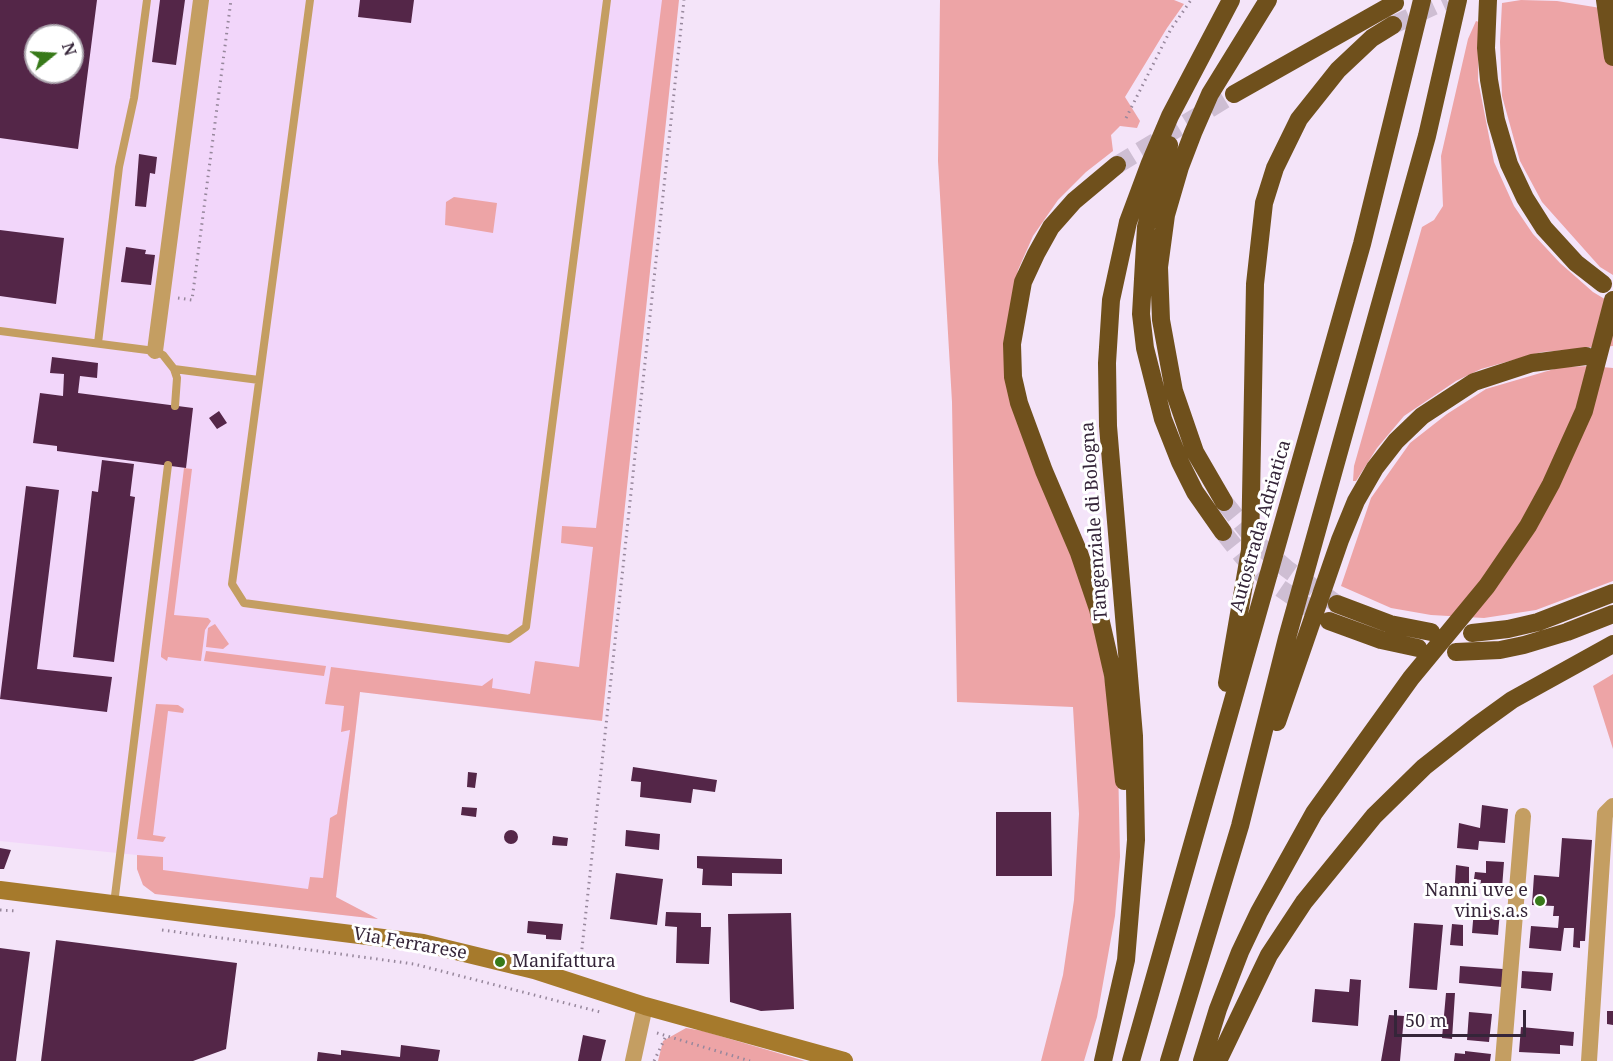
<!DOCTYPE html>
<style>
body{margin:0}
#map{position:relative;width:1613px;height:1061px;overflow:hidden;background:#f4e4f9;font-family:"Noto Serif",serif}
canvas{display:block}
.north{position:absolute;left:24px;top:24px;width:60px;height:60px;box-sizing:border-box;background:#fff;border:2px solid #aea8b0;border-radius:50%;rotate:72deg;font-size:16px;font-weight:700;line-height:24px;text-align:center;color:#352539}
.north::after{content:'';display:block;margin:auto;width:21px;height:27px;background:#377919;clip-path:polygon(50% 0,100% 100%,50% 72%,0 100%)}
.scale{position:absolute;left:1394px;top:1010px;width:132px;height:27px;box-sizing:border-box;border:3px solid #352539;border-top:0;padding-left:8px;font-size:18px;line-height:21px;white-space:nowrap;color:#352539;-webkit-text-stroke:4px #fff;paint-order:stroke}
</style>
<div id="map">
<canvas width="1613" height="1061"></canvas>
<div class="north">N</div>
<div class="scale">50 m</div>
</div>
<script>
const ctx = document.querySelector('canvas').getContext('2d');
ctx.lineJoin = 'round';
function paint(path, color) { ctx.fillStyle = color; ctx.fill(path, 'evenodd'); }
const shape = rows => new Path2D(rows.map(r => 'M' + r).join(''));
function trace(path, color, width, dash) { ctx.strokeStyle = color; ctx.lineWidth = width; ctx.lineCap = dash ? 'butt' : 'round'; ctx.setLineDash(dash || []); ctx.stroke(path); }
function drawText(font, color, halo, rows, align = 'center') {
  ctx.font = font + ' "Noto Serif",serif'; ctx.lineWidth = 6; ctx.setLineDash([]); ctx.textBaseline = 'middle'; ctx.strokeStyle = halo; ctx.fillStyle = color; for (const [text, x, y, turn = 0] of rows) {
    ctx.save(); ctx.translate(x, y); ctx.rotate((+turn || 0) * Math.PI / 180); ctx.textAlign = isNaN(turn) ? turn : align; if (halo) ctx.strokeText(text, 0, 0); ctx.fillText(text, 0, 0); ctx.restore();
  }
}
paint(shape([
 [0,0,678,0,588,720,360,692,336,897,378,919,155,894,143,885,137,869,137,855,0,841],
 [36,36,72,36,72,72,36,72]
]), '#f2d6fa');
paint(shape([
 [662,0,679,0,602,721,360,692,336,897,378,919,155,894,143,885,137,869,137,855,163,857,163,870,308,889,310,877,323,878,330,818,337,814,350,730,341,732,344,706,325,704,331,667,482,686,493,678,492,688,530,694,535,661,579,667,593,547,561,543,562,526,596,528],
 [940,0,1174,0,1184,4,1167,28,1125,97,1140,121,1137,128,1120,126,1111,135,1113,151,1086,172,1058,200,1033,236,1018,270,1006,343,1095,620,1118,762,1120,857,1115,916,1097,1017,1084,1061,1041,1061,1063,975,1074,900,1079,814,1073,707,957,702,952,402,938,161],
 [1521,0,1557,1,1613,10,1613,275,1600,267,1542,202,1520,161,1502,96,1500,42,1502,3],
 [1476,21,1479,22,1478,80,1494,162,1514,206,1533,234,1560,263,1593,292,1613,304,1613,346,1542,352,1481,369,1456,381,1404,416,1377,448,1356,481,1353,481,1354,466,1422,227,1434,220,1443,206,1441,156,1468,39],
 [454,197,497,203,493,233,445,225,446,202],
 [1591,366,1613,368,1613,581,1536,610,1484,618,1431,615,1391,608,1341,586,1371,498,1410,443,1447,414,1486,389,1561,367],
 [184,468,192,469,174,615,208,618,211,621,205,630,201,661,168,657,167,661,161,657,161,654],
 [215,624,229,644,223,649,206,647,208,628],
 [206,651,326,666,324,676,204,661],
 [1613,674,1613,749,1593,686],
 [156,704,178,705,184,709,183,713,168,711,153,835,166,837,163,842,137,839],
 [686,1028,703,1031,805,1061,658,1061,663,1041]
]), '#eda4a6');
paint(shape([
 [0,0,97,0,78,149,0,138],
 [36,36,72,36,72,72,36,72],
 [160,0,185,0,176,65,152,62],
 [360,0,414,0,411,23,358,17],
 [139,154,157,157,155,174,150,173,146,207,135,206],
 [0,230,64,238,56,304,0,296],
 [126,247,146,250,145,254,155,255,151,285,121,282],
 [52,357,98,363,97,378,80,376,78,393,193,408,186,468,57,451,57,446,33,443,40,393,63,396,64,374,50,373],
 [219,411,227,423,217,429,209,418],
 [102,460,134,464,130,496,135,497,114,662,73,657,92,491,98,492],
 [26,486,59,490,37,669,112,677,107,712,0,699],
 [633,767,717,780,715,792,693,789,691,803,640,797,641,782,631,781],
 [468,772,477,773,475,788,467,787],
 [1482,805,1508,809,1505,843,1479,841,1478,850,1457,848,1459,823,1480,828],
 [462,807,477,808,476,817,461,815],
 [996,812,1051,812,1052,876,996,876],
 [626,830,660,834,659,850,625,846],
 '504 837a7 7 0 1 1 14 0a7 7 0 1 1-14 0Z',
 [553,836,568,838,567,846,552,845],
 [1562,838,1592,840,1585,941,1580,941,1580,948,1573,947,1574,928,1564,928,1561,951,1529,948,1531,926,1558,928,1559,916,1553,916,1554,906,1532,905,1534,875,1559,877],
 [0,848,11,850,4,869,0,869],
 [697,856,782,859,782,874,732,873,732,886,702,885,703,869,697,868],
 [1486,861,1504,862,1502,888,1480,887,1481,880,1474,879,1475,872,1486,873],
 [1456,865,1469,867,1469,898,1454,898],
 [616,873,663,879,657,925,610,919],
 [1474,909,1500,911,1498,935,1472,933],
 [666,912,701,913,701,927,711,927,709,964,676,963,677,927,665,926],
 [791,913,794,1009,761,1011,730,1002,728,914],
 [528,921,563,924,561,940,546,939,546,935,527,933],
 [1414,923,1443,925,1437,990,1409,988],
 [1452,924,1463,925,1463,946,1450,945],
 [56,940,237,963,226,1049,193,1061,41,1061],
 [0,948,30,952,16,1061,0,1061],
 [1460,966,1503,969,1502,987,1459,983],
 [1522,971,1553,973,1551,991,1521,988],
 [1350,979,1361,980,1358,1026,1312,1022,1315,989,1349,992],
 [1446,993,1455,993,1452,1039,1442,1038],
 [1607,1011,1613,1011,1613,1025,1607,1024],
 [1469,1012,1492,1014,1489,1042,1467,1040],
 [1389,1015,1404,1016,1400,1061,1381,1061],
 [1521,1027,1574,1032,1573,1046,1560,1045,1560,1054,1519,1052],
 [583,1035,606,1040,601,1061,578,1061],
 [401,1045,440,1050,438,1061,317,1061,318,1052,341,1055,341,1050,400,1057],
 [1465,1051,1491,1054,1490,1061,1454,1061,1455,1053,1465,1054]
]), '#542648');
trace(shape([
 [1393,25,1447,0],
 [1117,165,1234,94],
 [1586,356,1613,356],
 [1224,502,1258,544,1287,569,1337,604],
 [1223,532,1243,557,1271,582,1329,621]
]), '#cebed3', 18, [18, 9]);
trace(shape([
 [1126,118,1171,29,1191,0],
 [178,298,192,300,231,0],
 [0,910,16,911],
 [162,930,414,964,600,1012],
 [580,967,684,0],
 [657,1033,750,1061],
 [654,1061,666,1036]
]), '#97879c', 3, [1.5, 4.5]);
trace(shape([
 [310,0,232,584,244,603,509,639,526,627,607,0],
 [0,331,155,351,163,355,174,369,177,378,175,406],
 [98,343,119,167,134,98,147,0],
 [174,369,259,380],
 [114,904,168,465]
]), '#c49e62', 8);
trace(shape([
 [155,351,201,0],
 [633,1061,645,1006],
 [1503,1061,1523,816],
 [1589,1061,1605,814,1613,806]
]), '#c49e62', 16);
trace(shape([
 [0,890,423,943,534,970,645,1006,844,1061]
]), '#a67a2c', 18);
trace(shape([
 [1488,0,1486,48,1489,80,1496,120,1509,164,1525,198,1544,228,1576,263,1603,284],
 [1605,0,1613,57],
 [1234,94,1395,3],
 [1169,145,1146,227,1141,314,1145,348,1163,419,1180,462,1195,492,1223,532],
 [1117,165,1074,201,1051,227,1036,254,1023,282,1012,344,1013,377,1019,403,1044,471,1079,553,1098,609,1113,675,1124,781],
 [1224,502,1195,452,1174,391,1161,320,1159,267,1166,215,1180,167,1193,133,1210,94,1268,0],
 [1337,604,1390,624,1431,632],
 [1329,621,1381,640,1418,648],
 [1472,633,1508,629,1538,622,1613,593],
 [1456,652,1500,650,1524,645,1567,632,1613,614],
 [1227,683,1250,550,1255,284,1264,203,1275,168,1299,119,1338,70,1372,38,1393,25],
 [1277,722,1340,540,1356,501,1375,468,1396,441,1422,416,1474,382,1532,363,1586,356],
 [1103,1061,1126,960,1136,840,1134,736,1108,426,1107,363,1111,300,1128,222,1150,163,1170,116,1231,0],
 [1131,1061,1362,244,1422,0],
 [1169,1061,1240,826,1287,638,1427,136,1458,0],
 [1202,1061,1218,1009,1240,952,1259,912,1314,813,1411,678,1487,586,1528,526,1551,484,1584,411,1613,300],
 [1218,1061,1269,955,1304,902,1374,816,1424,767,1476,726,1512,700,1613,644]
]), '#6f501c', 18);
for (const [x, y, r, color] of [
 [1540,901,6,"#377919"],
 [500,962,6,"#377919"]
]) { const dot = new Path2D(); dot.arc(x, y, r, 0, 2 * Math.PI); ctx.fillStyle = color; ctx.fill(dot); trace(dot, '#fff', 2); }
drawText('18px', '#352539', '#fff', [
 ["Tangenziale di Bologna",1095,521,-94],
 ["Autostrada Adriatica",1261,526,-74],
 ["Via Ferrarese",410,944,10]
]);
drawText('18px', '#352539', '#fff', [
 ["Nanni uve e",1528,891],
 ["vini s.a.s",1528,912],
 ["Manifattura",512,962,"left"]
], 'right');
</script>
